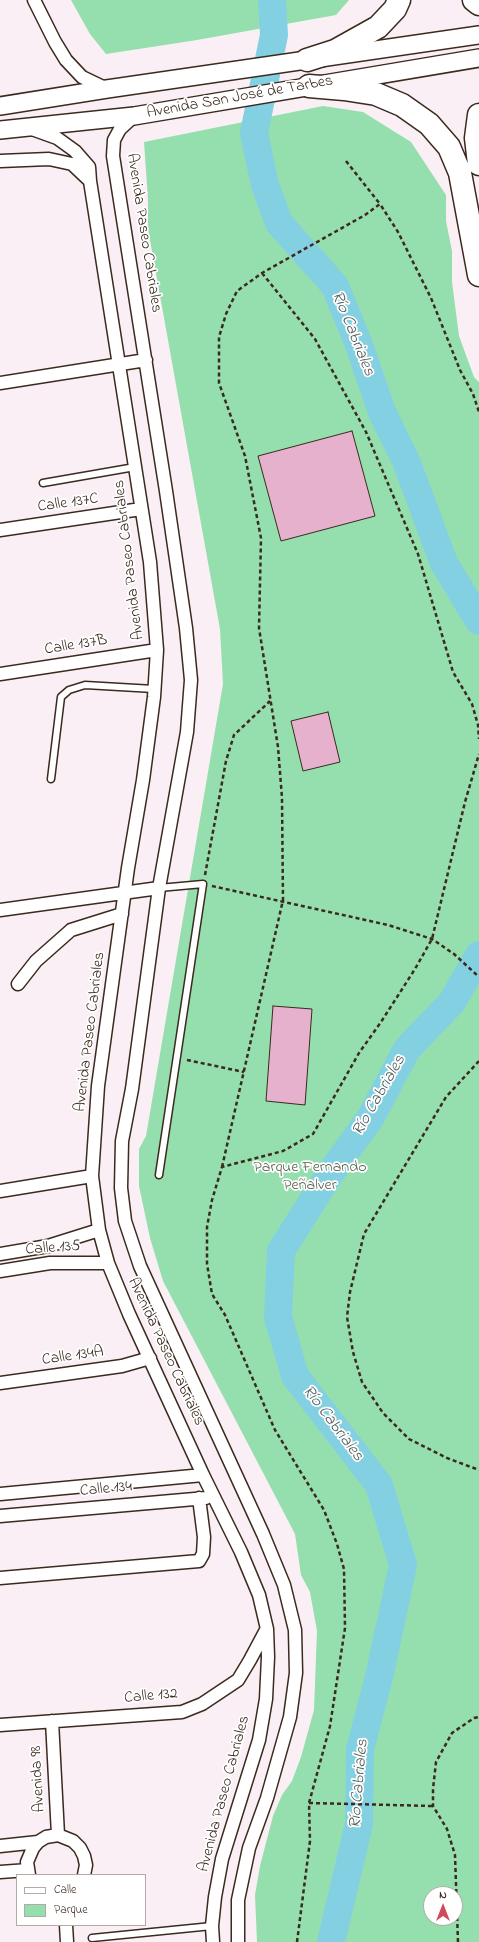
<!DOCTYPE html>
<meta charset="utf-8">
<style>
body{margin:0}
#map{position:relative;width:479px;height:1942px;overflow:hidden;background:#faeff5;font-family:"Indie Flower",sans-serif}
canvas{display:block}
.legend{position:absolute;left:16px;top:1874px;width:130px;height:52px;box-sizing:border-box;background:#fff;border:1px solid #b1aaa5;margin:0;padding:5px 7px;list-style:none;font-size:12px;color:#3b2a1e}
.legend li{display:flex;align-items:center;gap:8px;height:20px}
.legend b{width:20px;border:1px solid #b1aaa5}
.north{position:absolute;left:423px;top:1886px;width:40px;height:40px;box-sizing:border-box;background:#fff;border:1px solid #b1aaa5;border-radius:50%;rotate:0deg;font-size:11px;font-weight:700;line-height:16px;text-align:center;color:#3b2a1e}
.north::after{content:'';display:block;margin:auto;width:14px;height:18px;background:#d1495b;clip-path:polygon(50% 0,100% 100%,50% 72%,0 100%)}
</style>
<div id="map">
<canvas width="479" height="1942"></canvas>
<ul class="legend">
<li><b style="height:5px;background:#fff"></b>Calle</li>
<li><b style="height:11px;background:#95dead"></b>Parque</li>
</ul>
<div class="north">N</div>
</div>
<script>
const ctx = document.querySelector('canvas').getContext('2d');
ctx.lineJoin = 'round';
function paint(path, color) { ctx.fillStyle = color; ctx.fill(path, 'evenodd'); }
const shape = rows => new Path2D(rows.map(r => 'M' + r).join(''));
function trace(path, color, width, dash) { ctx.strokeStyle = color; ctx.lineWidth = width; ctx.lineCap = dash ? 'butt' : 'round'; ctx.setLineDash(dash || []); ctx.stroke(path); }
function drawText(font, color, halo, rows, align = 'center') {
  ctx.font = font + ' "Indie Flower",sans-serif'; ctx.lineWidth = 3.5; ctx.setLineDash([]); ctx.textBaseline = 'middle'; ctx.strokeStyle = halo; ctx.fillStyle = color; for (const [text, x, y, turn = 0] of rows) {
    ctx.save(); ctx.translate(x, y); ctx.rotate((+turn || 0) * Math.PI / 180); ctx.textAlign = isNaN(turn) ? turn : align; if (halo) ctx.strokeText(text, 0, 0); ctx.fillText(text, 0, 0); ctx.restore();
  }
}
paint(shape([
 [71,0,349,0,336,15,197,40,106,54,90,34],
 [323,106,363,112,411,142,446,195,446,221,452,251,452,282,459,336,474,377,479,382,479,1942,257,1942,255,1895,260,1866,273,1816,282,1795,292,1781,301,1757,314,1710,317,1631,310,1592,301,1575,295,1534,163,1281,150,1238,139,1186,139,1149,146,1136,223,684,220,629,148,229,148,199,144,142],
 [431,1894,455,1894,455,1918,431,1918]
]), '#95dead');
trace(shape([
 [272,0,274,35,254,133,265,185,279,223,335,286,359,345,382,412,406,461,444,563,479,621],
 [331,1942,359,1824,360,1749,379,1677,403,1565,379,1485,295,1376,278,1317,281,1251,327,1178,371,1117,407,1049,452,1002,479,955]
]), '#84d0e3', 28);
const building = shape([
 [352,431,375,516,281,541,258,456,352,431],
 [328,712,340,762,303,771,291,721,328,712],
 [273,1006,312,1009,305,1105,266,1101,273,1006]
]);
paint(building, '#e6b1cc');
trace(building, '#3b2a1e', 1);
const lane = shape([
 [43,483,135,467],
 [51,779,61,697,69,690,85,685,154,689],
 [159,1175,203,884,159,888],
 [92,1938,212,1926]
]);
const street = shape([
 [34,0,55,42,66,60,82,77,107,89],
 [134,116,120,129,114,140,113,156,166,491,186,628,191,680,187,732,159,888,132,1089,122,1141,121,1188,125,1221,140,1266,263,1534,284,1585,295,1630,296,1673,290,1717,267,1798,249,1848,238,1900,238,1942],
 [32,129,57,138,75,151,89,167,90,181,150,562,157,650,154,697,143,780,128,868,98,1086,92,1176,99,1230,108,1263,129,1314,203,1475,241,1552,259,1595,267,1629,268,1657,266,1699,259,1740,222,1859,215,1897,212,1926,213,1942],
 [0,161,49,159,72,164,90,181],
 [0,383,146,360],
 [0,530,141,509],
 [0,674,157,650],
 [0,910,159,888],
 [18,984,36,961,71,930,122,914],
 [0,1191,92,1176],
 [0,1254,48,1246,99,1230],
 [0,1271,50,1263,108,1263],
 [0,1383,122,1366,150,1358],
 [0,1494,203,1475],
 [0,1516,206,1498],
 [0,1578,199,1561,203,1554,204,1537,199,1498],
 [52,1721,58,1835],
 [0,1725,182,1712,202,1704,238,1680,250,1660,266,1630],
 [0,1846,38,1842],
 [0,1872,28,1870],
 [29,1875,27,1862,33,1848,38,1842,46,1837,58,1835,73,1841,80,1848,84,1856,86,1865,84,1875],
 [66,1925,67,1942]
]);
const secondary = shape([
 [0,106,107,89,479,35],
 [0,130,134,116,479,58]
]);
const highway = shape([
 [474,0,479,4],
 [307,60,335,51,378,27,395,9,399,0],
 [309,86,344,89,376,94,402,105,429,124,449,147,460,173,479,275],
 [479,115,476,138,479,164]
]);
trace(lane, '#3b2a1e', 9);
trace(street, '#3b2a1e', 15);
trace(secondary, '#3b2a1e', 20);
trace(highway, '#3b2a1e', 25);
trace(shape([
 [346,161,380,204],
 [262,273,315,339,366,432,418,554,453,672,472,704,478,725,479,739],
 [205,875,226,761,234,735,270,701],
 [212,886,388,925,432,939,454,954,479,977],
 [187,1060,244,1072],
 [479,1061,446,1097,364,1234,350,1292,347,1317,353,1352,362,1382,383,1413,409,1439,447,1458,479,1470],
 [222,1167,283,900,282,798,278,747,259,628,261,538,245,456,219,383,219,337,226,314,237,291,262,273,365,215,380,204,398,232,431,298,460,370,473,394,479,412],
 [309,1803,433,1806],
 [297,1942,310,1841,309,1803,330,1726,345,1628,344,1569,337,1544,324,1510,275,1430,225,1315,212,1294,207,1264,207,1227,212,1200,222,1167,283,1151,313,1134,359,1053,381,1022,415,969,432,939,465,802,479,754],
 [458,1942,455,1855,447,1829,433,1806,433,1789,436,1762,452,1733,474,1718,479,1717]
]), '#3b2a1e', 2.5, [4, 3]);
trace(lane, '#fff', 6);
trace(street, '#fff', 12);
trace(secondary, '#fff', 17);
trace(highway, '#fff', 22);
drawText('16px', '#3b2a1e', '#fff', [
 ["Avenida San José de Tarbes",240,98,-10],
 ["Avenida Paseo Cabriales",143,233,81],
 ["Calle 137C",68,504,-8],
 ["Avenida Paseo Cabriales",130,560,-97],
 ["Calle 137B",76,646,-9],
 ["Avenida Paseo Cabriales",91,1032,-83],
 ["Calle 135",53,1249,-4],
 ["Avenida Paseo Cabriales",165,1352,65],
 ["Calle 134A",73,1357,-8],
 ["Calle 134",106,1490,-5],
 ["Calle 132",151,1697,-5],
 ["Avenida 98",39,1779,-93],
 ["Avenida Paseo Cabriales",225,1794,-75]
]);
drawText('16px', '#566049', '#fff', [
 ["Parque Fernando",310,1168],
 ["Peñalver",310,1186]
]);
drawText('italic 17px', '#515c59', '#fff', [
 ["Río Cabriales",352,334,68],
 ["Río Cabriales",380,1096,-60],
 ["Río Cabriales",332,1424,53],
 ["Río Cabriales",360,1784,-85]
]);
</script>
